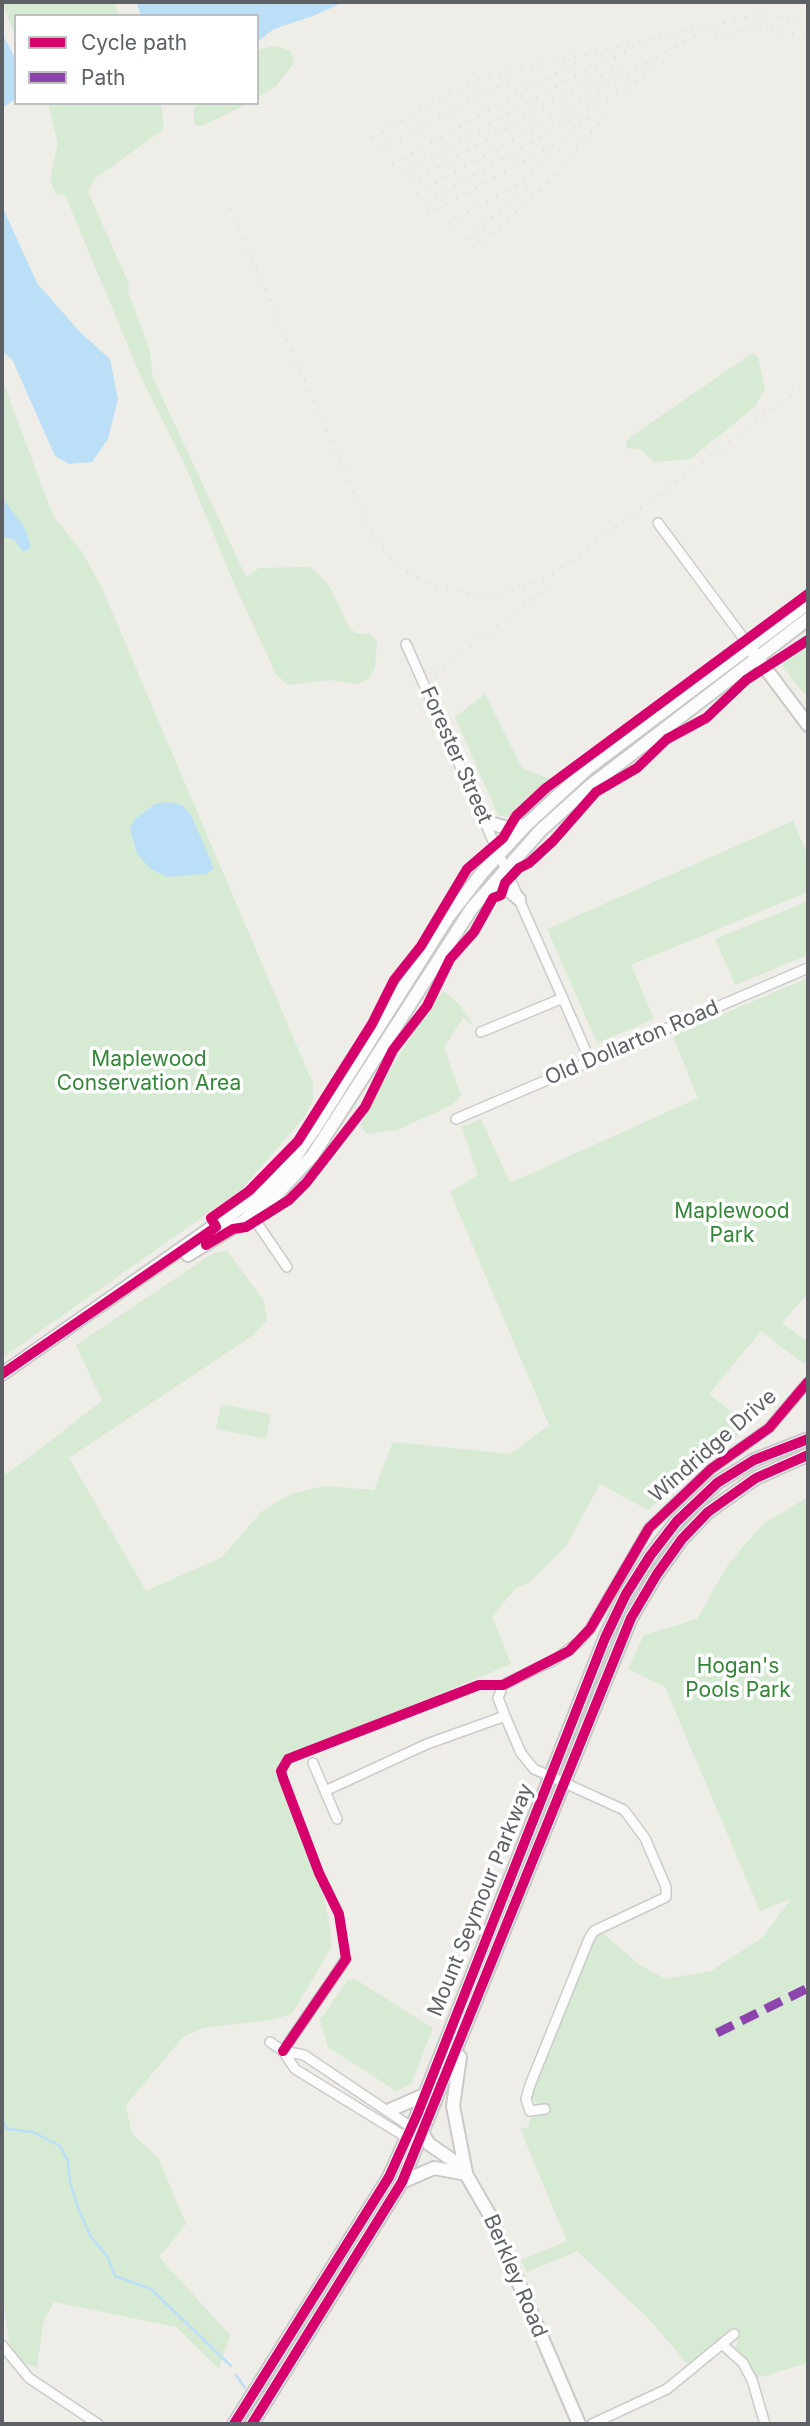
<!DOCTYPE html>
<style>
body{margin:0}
#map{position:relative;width:810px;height:2426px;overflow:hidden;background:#eeede8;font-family:Inter,sans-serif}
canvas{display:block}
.frame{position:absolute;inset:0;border:4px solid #5d6166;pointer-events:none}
.legend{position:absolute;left:14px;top:14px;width:245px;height:91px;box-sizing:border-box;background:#fff;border:2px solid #bec0c2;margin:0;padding:9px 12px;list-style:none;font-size:21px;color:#5d6166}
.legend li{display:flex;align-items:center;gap:14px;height:35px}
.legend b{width:35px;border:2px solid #bec0c2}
</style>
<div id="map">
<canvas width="810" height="2426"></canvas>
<div class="frame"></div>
<ul class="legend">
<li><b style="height:9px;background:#d6006c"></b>Cycle path</li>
<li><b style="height:9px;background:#8e44ad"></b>Path</li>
</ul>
</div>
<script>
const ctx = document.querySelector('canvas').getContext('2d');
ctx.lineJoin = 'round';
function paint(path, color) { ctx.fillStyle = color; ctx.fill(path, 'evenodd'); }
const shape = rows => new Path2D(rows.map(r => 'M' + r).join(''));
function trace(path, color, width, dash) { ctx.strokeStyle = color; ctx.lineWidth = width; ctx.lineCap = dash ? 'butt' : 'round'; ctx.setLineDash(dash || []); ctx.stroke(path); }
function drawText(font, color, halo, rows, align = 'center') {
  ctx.font = font + ' Inter,sans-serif'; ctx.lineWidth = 7; ctx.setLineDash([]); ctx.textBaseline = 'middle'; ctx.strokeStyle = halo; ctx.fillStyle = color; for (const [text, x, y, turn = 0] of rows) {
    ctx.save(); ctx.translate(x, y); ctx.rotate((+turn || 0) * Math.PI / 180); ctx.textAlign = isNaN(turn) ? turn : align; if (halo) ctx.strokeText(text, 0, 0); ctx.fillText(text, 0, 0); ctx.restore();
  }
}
paint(shape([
 [2,2,114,2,120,16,16,16,16,39],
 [275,46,291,51,294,63,275,87,257,98,257,50],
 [48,103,161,103,164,129,94,179,88,192,129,284,128,292,150,351,153,378,246,577,259,568,309,567,319,574,331,589,348,625,355,633,370,634,377,641,375,668,369,679,356,684,329,680,288,685,276,674,232,579,186,467,142,379,65,195,56,194,50,179,58,143],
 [199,103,249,103,202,126,194,125,194,109],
 [752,353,758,357,765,388,756,406,690,459,654,462,640,449,627,448,626,441,632,436],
 [2,379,53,516,80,549,101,586,313,1084,313,1099,306,1115,241,1190,2,1358],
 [808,643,808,694,804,694,783,667,784,661],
 [485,694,522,768,550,779,508,817,498,815,455,717],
 [793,821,808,855,808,892,631,965,654,1019,597,1043,547,929],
 [808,901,808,955,735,985,715,939],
 [808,978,808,1293,782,1323,808,1342,808,1360,804,1364,761,1331,709,1394,749,1426,648,1510,600,1484,566,1546,531,1581,515,1589,492,1617,511,1664,279,1761,309,1832,330,1926,331,1948,292,2014,271,2020,203,2028,183,2037,126,2105,132,2134,158,2157,186,2224,159,2257,230,2335,219,2369,176,2327,54,2302,43,2323,37,2368,18,2360,10,2348,2,2295,2,1470,7,1474,102,1401,76,1345,212,1254,227,1251,264,1301,267,1320,252,1336,69,1458,146,1591,222,1557,261,1512,290,1494,324,1486,374,1490,393,1442,510,1454,549,1425,450,1192,478,1175,462,1127,481,1119,510,1183,698,1098,674,1039,675,1034],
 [443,991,458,1003,475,1027,463,1018,444,1047,461,1096,452,1105,397,1130,367,1134,361,1126,364,1114,424,1015],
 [221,1404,271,1414,266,1439,216,1429],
 [808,1497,808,2363,757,2378,736,2347,738,2339,731,2331,689,2366,648,2318,577,2251,527,2272,521,2260,567,2241,520,2129,529,2127,530,2119,542,2111,532,2097,536,2080,589,1947,599,1933,601,1932,640,1965,665,1979,711,1971,763,1937,791,1899,760,1911,665,1687,628,1669,644,1635,697,1619,729,1563,763,1524],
 [355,1979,433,2028,411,2084,396,2091,328,2047,320,2020,348,1980]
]), '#d6ead4');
paint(shape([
 [136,2,344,2,313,16,274,29,257,42,257,16,141,16],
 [2,33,16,60,16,99,2,108],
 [2,206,37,283,80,332,110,359,118,399,108,439,92,462,69,464,55,456,12,359,2,352],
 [2,498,24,526,31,546,27,551,22,551,15,540,2,536],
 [168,802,182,805,191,815,211,861,213,869,206,874,167,877,151,869,137,854,130,829,134,820,155,804]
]), '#bcdff8');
trace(shape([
 [2,2120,7,2129,33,2132,60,2146,68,2161,70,2182,78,2208,91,2237,107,2256,115,2276,151,2289,231,2366],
 [236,2375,245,2388]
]), '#bcdff8', 2.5);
const street = shape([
 [658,523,750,647],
 [406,644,590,1060],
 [481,1032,563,998],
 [456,1119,808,968],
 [248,1210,287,1267],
 [505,1716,521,1753,534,1769,624,1810,645,1838,666,1887,666,1897,594,1931,589,1939,530,2085,526,2099,530,2111,545,2109],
 [313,1763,337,1819],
 [325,1791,427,1744,505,1716,498,1698,503,1685,556,1659,580,1641,590,1629,649,1528,711,1469,769,1428,808,1382],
 [270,2042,283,2051,304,2055,414,2129],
 [283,2051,295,2069,409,2139],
 [283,2051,346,1959],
 [2,2345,29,2378,98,2424],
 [723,2345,743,2363,752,2380,765,2424],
 [592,2424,667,2389,734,2334]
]);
const secondary = shape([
 [754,653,808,725],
 [487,822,507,828,526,825],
 [487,894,499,889,510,891,519,899],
 [188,1255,245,1220,278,1193,313,1155,472,908,541,830,590,786,808,619],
 [2,1374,267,1189,290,1164,315,1128,448,917,482,873,526,825,587,769,808,603],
 [460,2057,453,2106,466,2173],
 [390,2110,424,2095],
 [423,2134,429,2144,458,2164,466,2174,489,2214,579,2424],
 [402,2182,434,2168,466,2174],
 [234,2424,389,2177,417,2115,605,1638,626,1594,650,1556,677,1521,717,1483,754,1460,808,1439],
 [252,2424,402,2182,631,1618,657,1574,682,1539,708,1512,756,1478,808,1455]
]);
trace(street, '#cbcbca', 12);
trace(secondary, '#c9cac8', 16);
trace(street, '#fcfcfc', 9);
trace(secondary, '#fcfcfc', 12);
trace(shape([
 [716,35,752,29,772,29,808,38],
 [372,138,450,93,478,80,696,28],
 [381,150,478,96,517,78],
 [392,165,538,82,576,64],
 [402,174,575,76,627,52],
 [409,184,581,85,627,65],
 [416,194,709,28,737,18,765,15,808,21],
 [425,203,626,88,664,62],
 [230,208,366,522,378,544,398,566,432,586,473,594,490,594,517,590,550,576,808,383],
 [427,215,556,143,596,114],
 [448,224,510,189,565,146],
 [466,239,534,183],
 [473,248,544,188,612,108],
 [435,673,558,580]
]), '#e4e4e3', 2.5, [2, 9]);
trace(shape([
 [717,2033,808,1988]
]), '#8e44ad', 9, [18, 9]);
trace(shape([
 [206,1245,233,1229,246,1227,289,1200,306,1183,365,1107,393,1050,427,1006,450,959,474,932,493,898,501,895,505,883,519,868,529,863,553,841,596,792,637,768,667,739,706,718,746,680,808,640],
 [2,1374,216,1227,211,1218,249,1191,298,1141,372,1024,394,980,421,946,467,869,503,838,516,816,546,788,808,594],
 [283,2051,346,1959,339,1914,319,1873,283,1778,281,1771,288,1759,479,1685,503,1685,569,1651,590,1629,649,1528,711,1469,769,1428,808,1382],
 [234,2424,389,2177,417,2115,605,1638,626,1594,650,1556,677,1521,717,1483,754,1460,808,1439],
 [252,2424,402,2182,631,1618,657,1574,682,1539,708,1512,756,1478,808,1455]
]), '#d6006c', 10);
drawText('21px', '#5d6166', '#fff', [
 ["Forester Street",456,755,66],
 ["Old Dollarton Road",632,1043,-23],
 ["Windridge Drive",713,1446,-41],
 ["Mount Seymour Parkway",481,1900,-68],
 ["Berkley Road",515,2276,67]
]);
drawText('21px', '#358639', '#fff', [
 ["Maplewood",149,1060],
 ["Conservation Area",149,1084],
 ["Maplewood",732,1212],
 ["Park",732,1236],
 ["Hogan's",738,1667],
 ["Pools Park",738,1691]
]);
</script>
